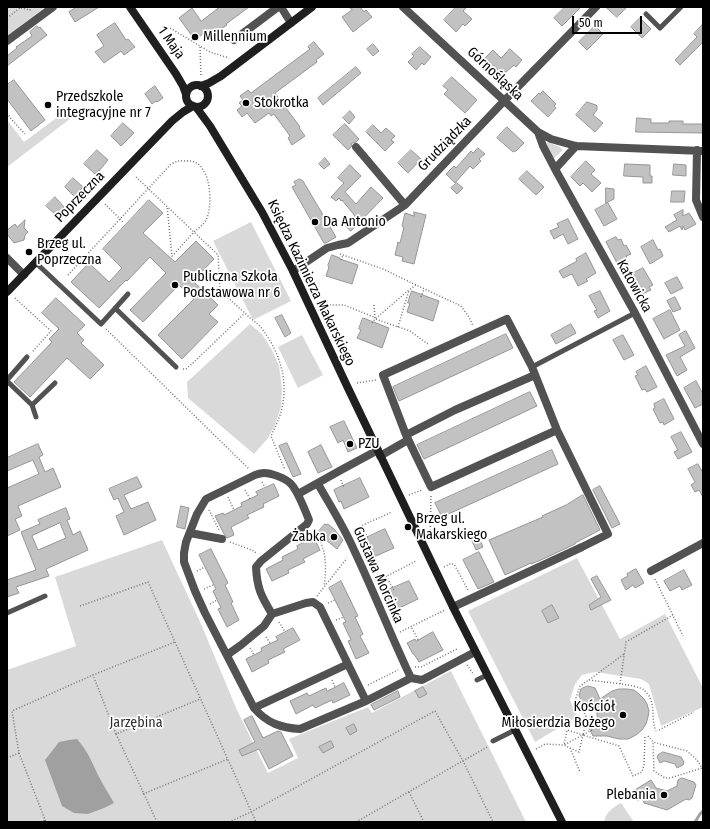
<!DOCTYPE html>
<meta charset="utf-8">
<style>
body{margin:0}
#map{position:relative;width:710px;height:829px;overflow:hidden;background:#fff;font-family:"Fira Sans Condensed",sans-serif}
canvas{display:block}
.frame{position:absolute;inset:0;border:8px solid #000;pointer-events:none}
.scale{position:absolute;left:572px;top:16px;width:70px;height:18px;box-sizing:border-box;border:2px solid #000;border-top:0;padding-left:5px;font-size:12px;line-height:14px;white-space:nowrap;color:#000;-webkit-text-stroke:3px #fff;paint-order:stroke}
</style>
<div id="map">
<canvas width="710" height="829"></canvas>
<div class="frame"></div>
<div class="scale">50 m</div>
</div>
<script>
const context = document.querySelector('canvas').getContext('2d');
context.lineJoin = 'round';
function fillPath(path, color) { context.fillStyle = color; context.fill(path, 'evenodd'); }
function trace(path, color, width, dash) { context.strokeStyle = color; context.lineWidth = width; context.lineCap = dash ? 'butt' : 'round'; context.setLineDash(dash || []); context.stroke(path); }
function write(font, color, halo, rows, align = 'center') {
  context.font = font + ' "Fira Sans Condensed",sans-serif'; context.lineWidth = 3.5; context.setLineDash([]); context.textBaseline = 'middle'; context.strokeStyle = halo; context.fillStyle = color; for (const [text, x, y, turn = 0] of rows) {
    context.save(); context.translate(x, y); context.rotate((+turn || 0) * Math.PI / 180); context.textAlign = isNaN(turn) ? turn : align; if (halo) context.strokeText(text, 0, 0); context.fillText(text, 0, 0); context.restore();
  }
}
fillPath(new Path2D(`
 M7 7H45L7 36Z
 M75 115 7 167V120L24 142 59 116Z
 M548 142 560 147 562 149V151L554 158H553L546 144Z
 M251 222 291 301 253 320 213 241Z
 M250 324 262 334 272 350 279 366 282 389 281 407 275 425 268 438 254 454 188 398 187 382Z
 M302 335 323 375 298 388 278 347Z
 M162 540 201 624 237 710 268 773 298 758 289 739 368 707 372 713 451 671 526 822H7V670L76 646 55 577Z
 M577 558 620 639 665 614 703 688V707L661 726 649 684 641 679 595 672 582 675 575 684 570 700 577 717 535 742 468 611Z
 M621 803 634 822H604C606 812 612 808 621 803Z`), '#d9d9d9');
fillPath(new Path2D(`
 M77 739C87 750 92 762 98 775 103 785 109 794 114 803L104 808 88 814 74 813 62 806 45 760 59 742 69 740Z`), '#a0a0a0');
trace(new Path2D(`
 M695 822 700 814 703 811`), '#a0a0a0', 3);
const building = new Path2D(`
 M77 7H99L75 22 69 12Z
 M220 7H249L226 24 227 25 221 29 222 30 208 38 204 33 195 40 179 18 192 8 201 21Z
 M349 7H360L364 12 366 10 372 17 353 32 342 17 352 10Z
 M456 7H467L463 11 472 19 465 26 463 24 456 32 444 20Z
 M565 7H581L562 26 554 18Z
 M606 7H627L617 17Z
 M640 18 651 29 642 38 631 27Z
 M115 23 126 40 128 39 135 47 124 55 121 51 104 63 95 52 104 46 97 35Z
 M703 24V42L680 65 675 60 697 37 694 34Z
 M37 26 39 28 40 27 47 35 7 66V56L17 48 16 47 32 36 30 32Z
 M595 26 603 34 587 50 579 42Z
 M314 42 324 54 316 60 317 62 275 93 300 127 299 128 305 136 292 145 288 138 290 136 274 114 271 116 269 113 255 123 247 113 242 117 237 110 242 106 239 103 243 100 240 96 248 90 251 93 310 49 308 47Z
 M373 44 379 51 373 56 367 49Z
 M420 47 431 57 424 65 422 63 416 70 408 62 414 56 412 54Z
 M510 49 522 60 516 67 514 65 506 72H504L502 74 485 58 493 50 501 58Z
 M356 67 361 73 323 105 318 98Z
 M452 77 477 100 465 113 444 94 448 90 443 86Z
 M14 80 45 120 31 131 7 99V85Z
 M155 86 163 98 157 102 156 101 152 104 145 94Z
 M543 91 556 104 554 106 556 108 548 117 531 101 539 93 540 94Z
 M587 102 596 105 597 106V110L593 115 603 123 595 132 576 115Z
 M350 111 355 117 349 124 343 118Z
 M637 118 651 119V123H669V121H683V124H703V133L636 132Z
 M123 123 134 133 121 146 111 136Z
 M345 124 359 139 356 142 352 143 351 147 348 150 333 135Z
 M373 125 381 133 386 128 395 136 391 140 394 142 385 151 366 132Z
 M507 127 524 143 516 151H515L513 152 497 138Z
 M478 148 485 154 479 159 481 161 473 169 470 166 455 183 446 174 454 166 456 168 471 151 473 153Z
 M97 150 108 160 99 171V170L95 174 84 164Z
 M411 150 421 159 408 173 398 163Z
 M325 158 330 164 324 169 319 164Z
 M586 161 595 170 591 174 601 183 592 192 583 183 580 186 571 177Z
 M625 164 650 165V176H652V183H643V177L624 176Z
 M674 164 686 165V176L673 175Z
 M350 165 361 176 345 192 356 204 371 187 383 198 351 231 345 226 355 216 342 200 341 201 339 198 336 201 331 197 344 183 338 178Z
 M527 171 544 187 536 195 519 179Z
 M73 178 83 187 74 196 65 187Z
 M300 179 303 181 336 237 326 243H324L292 187 296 185 294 182Z
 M457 183 463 188 457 194 451 188Z
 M606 188 614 189V199L606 203Z
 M672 191H685L684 202H671Z
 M55 197 64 207 56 215 46 206Z
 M149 200 163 213 143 233 175 262 196 241 214 259 193 281 218 305 209 314 218 322 182 359 158 335 194 299 179 285 143 322 130 310 166 273 150 257 127 281 126 280 99 308 71 282 89 263 109 282 122 268 103 249Z
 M608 203 617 219 604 226 595 210Z
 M683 210V216L689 213 696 224 685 230 683 226 682 230 680 226 669 232 665 227 677 220 674 215Z
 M414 212 426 215 414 264 402 261 403 257 395 255 398 242 400 243 404 227 402 226 405 213 414 216Z
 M568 219 578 239 568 244 563 234 554 239 550 231 559 227 557 224Z
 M25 220 24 228 28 232 25 235 24 240 14 243 7 234V230L15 224 17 227Z
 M616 237 618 240 621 239 624 246 626 245 631 254 626 256 627 257 617 263 606 242Z
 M653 240 658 250 660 249 663 256 650 264 641 247Z
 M586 253 596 273 586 279 588 281 578 286 572 274 563 278 559 271 577 261 576 259Z
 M332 255 340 258V259L358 265 352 284 326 276 329 267 328 266Z
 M643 268 653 285 649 287 651 290 640 295 630 275Z
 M677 277 683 288 671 294 665 283Z
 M412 291 439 301 433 321 407 312 410 303H408Z
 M600 291 610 311 598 318 594 311 597 310 589 296Z
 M675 297 681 309 673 312 667 301Z
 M56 298 85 325 77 333 84 340 81 343 104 365 90 379 67 358 30 397 14 382 52 342 49 339 59 329 42 313Z
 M670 310 680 330 664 339 653 319Z
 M282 315 291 333 285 337 275 318Z
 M363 318 389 328 382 348 357 338 361 330 359 329Z
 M571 324 576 333 556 344 551 335Z
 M686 331 695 348 680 357 687 370 677 376 666 355 685 346 679 335Z
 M506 334 513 348 399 401 393 387Z
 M623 335 634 355 624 360 613 340Z
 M646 366 657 387 647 392 645 389 642 390 635 376 638 375 636 372Z
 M696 381 703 394V404L695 408 684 388Z
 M530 392 537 406 424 459 417 445Z
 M664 399 674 419 664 425 663 422 660 423 653 409 655 408 654 404Z
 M344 421 357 448 348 452 343 440 338 443 330 427Z
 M681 432 692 452 678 459 674 452 678 450 671 437Z
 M287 443 301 474 293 477 279 446Z
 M38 444 43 455 39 457 45 472 53 468 61 487 18 506 22 516 15 519 20 530 7 536V488L39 474 33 460 7 471V458Z
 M321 445 332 467 318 473 308 452Z
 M552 450 558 464 442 517 435 503Z
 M698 464 703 473V497L699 490 695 492 691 485 695 482 688 469Z
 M137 477 142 487 124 495 131 509 148 502 156 520 124 535 116 516 124 512 118 498 114 500 109 489Z
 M360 478 369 497 344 509 341 501 339 502 334 490Z
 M274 484 279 496 263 504 264 507 247 515 249 518 231 527 234 535 227 538 224 534 215 516 223 513 224 515 242 506 241 503 258 495 256 492Z
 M600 486 620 524 612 528 593 490Z
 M583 495 600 530 575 543V544L541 560 531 564V563L505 575 489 540 543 517 542 516 566 505Z
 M181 506 189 508 185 529 177 527Z
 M66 508 70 519 67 520 73 535 80 531 88 550 46 569 49 576 16 587 19 593 7 597V580L36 570 21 532 40 524 38 520ZM60 523 66 538 38 550 32 536Z
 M325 524 326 525 328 524 334 529 343 540 337 549 320 535 322 534 319 531Z
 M385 529 394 548 369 559 365 551 364 552 359 541Z
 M314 538 320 550 303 559 305 562 288 570 289 573 272 581 266 569 283 560 282 557 298 549 297 546Z
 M479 538 483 547 476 550 472 541Z
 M211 549 228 583 225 585 233 602 231 603 239 620 227 627 218 609 221 608 213 591 216 589 199 555Z
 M479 552 494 582 478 589 463 560Z
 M636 569 644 583 635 588 633 585 626 590 621 580 628 576 627 574Z
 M684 570 692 585 682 590 680 586 670 591 664 581Z
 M597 576 611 600 591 610 589 605 601 597 591 579Z
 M341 581 358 616 355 617 363 634 360 636 369 653 356 659 348 641 351 640 343 623 346 622 329 588Z
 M409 581 418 599 393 611 390 602 388 603 383 592Z
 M552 605 559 618 548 623 542 611Z
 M293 628 300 640 283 649 285 652 268 660 269 663 252 672 246 659 262 651 261 648 278 640 276 637Z
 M433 632 443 650 419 662 414 654H413L407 643 415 639 416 641Z
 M344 683 350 695 333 703 332 700 315 708 313 705 296 714 290 701 307 693 309 696 326 688 327 691Z
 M588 686 595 688 600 699 612 691 619 689H627L634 690 639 694 644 699 647 704 649 711 648 717 646 724 642 730 636 735 628 739H619L607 736H593L588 726 592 721 598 722 596 706 583 703 579 696 581 689Z
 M423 687 427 694 419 698 415 691Z
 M398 691 400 697 374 710 371 705Z
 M252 716 263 738 278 731 281 732 293 756 269 769 259 749 242 756 239 750 255 742 244 720Z
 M354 724 357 731 350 735 346 728Z
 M331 741 334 747 323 753 319 747Z
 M663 752 681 757 684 762 683 765 677 768 675 764 664 761 660 763 657 757 658 755Z
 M682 778 694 782 696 785 692 798 689 800 686 799 667 810 644 803 642 798 638 801 633 791 651 780 656 788 667 791 677 786 678 780Z`);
fillPath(building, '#c2c2c2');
trace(building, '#969696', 1);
trace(new Path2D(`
 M21 8 30 10V7
 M7 18 20 8
 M160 34 170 28 210 52 229 58
 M200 47 201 77
 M7 113 12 120 25 134
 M136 177 215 252 218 255 220 290 222 293C231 300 239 308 247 315 251 319 255 322 259 325 278 348 289 378 282 408 280 418 275 427 271 436L285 470
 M105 204 124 223
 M340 254 383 269 416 285
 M341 260 343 255
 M68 275 171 164C177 161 181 160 188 161 195 161 200 164 203 170 211 180 212 209 206 220 204 224 199 228 195 231 187 239 180 248 172 256L167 206
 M421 297 424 289
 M15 298 51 331 32 352
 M374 305 375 319 410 331 428 344V345
 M321 306 323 305H344L374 317
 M372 323 375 319 409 290 416 285 461 306 469 317 473 326
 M398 327 409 290
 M106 329 249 469
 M183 369H186L194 362 245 313
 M357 383 376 380
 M341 480 344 488
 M262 482 265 487
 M245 490 250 499
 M409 495 422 490
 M228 497 234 510
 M209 510 219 530
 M362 526 368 538
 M313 529C317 536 322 544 324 552 326 563 326 575 324 586
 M354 529 392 512
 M430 539 431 495
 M230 542 254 551 257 554
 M444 567 450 564H454L468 590
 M197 571 205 567
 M386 576 394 590
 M655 579 683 636
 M377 581 416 561
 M204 589 213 585
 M317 596 347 558
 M328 603 335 600
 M210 604 217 600
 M80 606 148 582 256 822
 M336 620 344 617
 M279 622 285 632
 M412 628 418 640
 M400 632 445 610
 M266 637 270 643
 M250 648 254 655
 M467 665 474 675
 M415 667H421L457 649
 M332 680 335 687
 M589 680 624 654
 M620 684 626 642 673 615
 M368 685 398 670
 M659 730 694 712
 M116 734 93 675 175 642
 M648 736 653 742 654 771 665 778H670L702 768 697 760 687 751 653 742
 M645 737 644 765 642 772 633 776 619 746 583 735 587 718 576 698 580 686 589 680C601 682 636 684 644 690 646 692 649 695 650 698 655 709 651 720 656 731
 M570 748 579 752 583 735 567 730 564 745 570 748 580 772
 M536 749 545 744 564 745 592 730
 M19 753 46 822
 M7 758 19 753 12 711 93 675
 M409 792 424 822
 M143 794 228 759
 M41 822 45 820
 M157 822 116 734 200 699
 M229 822 251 812 435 711 463 761 493 822
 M356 822 489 746`), '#747474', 1.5, [1, 2]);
trace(new Path2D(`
 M646 14 660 28 681 7
 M35 262 101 324 128 294
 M115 308 176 367
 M532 367 635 313
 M7 380 27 357
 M7 381 32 405 36 417
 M32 405 55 383
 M7 613 45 596
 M477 680 487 675
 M493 741 515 730`), '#525252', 5);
trace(new Path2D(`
 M281 7 291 23
 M403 7 538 132 543 146 555 169
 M234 40 278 7
 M7 41 53 7
 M538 132 551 139 576 146 703 151
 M576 146 555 169 635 313 703 444
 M356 147 405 205
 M697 150 696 200 703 217
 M7 258 24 275
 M293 271 327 248 338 245 348 243 405 205 504 101 596 7
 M406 435 455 410 535 375
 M380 456 408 440
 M318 484C330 505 344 527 354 550 374 592 391 636 411 678
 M298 494 341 470 378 450
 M190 533 222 539
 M651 571 703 543
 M453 607 582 547 608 534 557 430 532 367 507 319 383 375 406 435 431 487 557 430
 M272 614C261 596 257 588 256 567L261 561 307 524 309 520C305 510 297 489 290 483 285 478 271 473 264 473 261 473 258 474 255 475L206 499 197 514 186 542 184 553V562L195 591 205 613 254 708C267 723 281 728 300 729L366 701 411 678 422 680 475 652
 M227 655 241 645 264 626 272 614 306 603 313 602 320 607 366 701
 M254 708 348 664`), '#525252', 8);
trace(new Path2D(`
 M130 7 176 74 183 86 186 94
 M186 96a11 11 0 1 1 22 0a11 11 0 1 1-22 0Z
 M201 86 209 83 221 76 312 7
 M196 107 210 126 262 212 293 271 347 386 453 607 562 822
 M7 292 172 121 183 112 193 106`), '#1f1f1f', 8);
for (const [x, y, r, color] of [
 [195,37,4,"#000"],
 [246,103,4,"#000"],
 [48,105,4,"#000"],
 [315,222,4,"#000"],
 [29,252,4,"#000"],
 [175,285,4,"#000"],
 [350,444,4,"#000"],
 [408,527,4,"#000"],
 [334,537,4,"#000"],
 [623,715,4,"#000"],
 [664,795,4,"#000"]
]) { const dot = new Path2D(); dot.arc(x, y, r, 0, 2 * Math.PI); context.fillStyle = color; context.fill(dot); trace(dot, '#fff', 1.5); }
write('14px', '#000', '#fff', [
 ["Millennium",203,37],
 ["Przedszkole",56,97],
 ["integracyjne nr 7",56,113],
 ["Stokrotka",254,103],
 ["Da Antonio",323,222],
 ["Brzeg ul.",37,244],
 ["Poprzeczna",37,260],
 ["Publiczna Szkoła",183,277],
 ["Podstawowa nr 6",183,293],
 ["PZU",358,444],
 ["Brzeg ul.",416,519],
 ["Makarskiego",416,535],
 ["Żabka",326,537,"right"],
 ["Kościół",615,707,"right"],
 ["Miłosierdzia Bożego",615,723,"right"],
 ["Plebania",656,795,"right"]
], 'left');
write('14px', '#000', '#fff', [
 ["1 Maja",171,43,55],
 ["Górnośląska",495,74,43],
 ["Grudziądzka",445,144,-46],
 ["Poprzeczna",80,197,-46],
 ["Księdza Kazimierza Makarskiego",311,283,64],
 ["Katowicka",634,286,61],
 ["Gustawa Morcinka",378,575,66]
]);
write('14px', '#303030', '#fff', [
 ["Jarzębina",136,723]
]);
</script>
